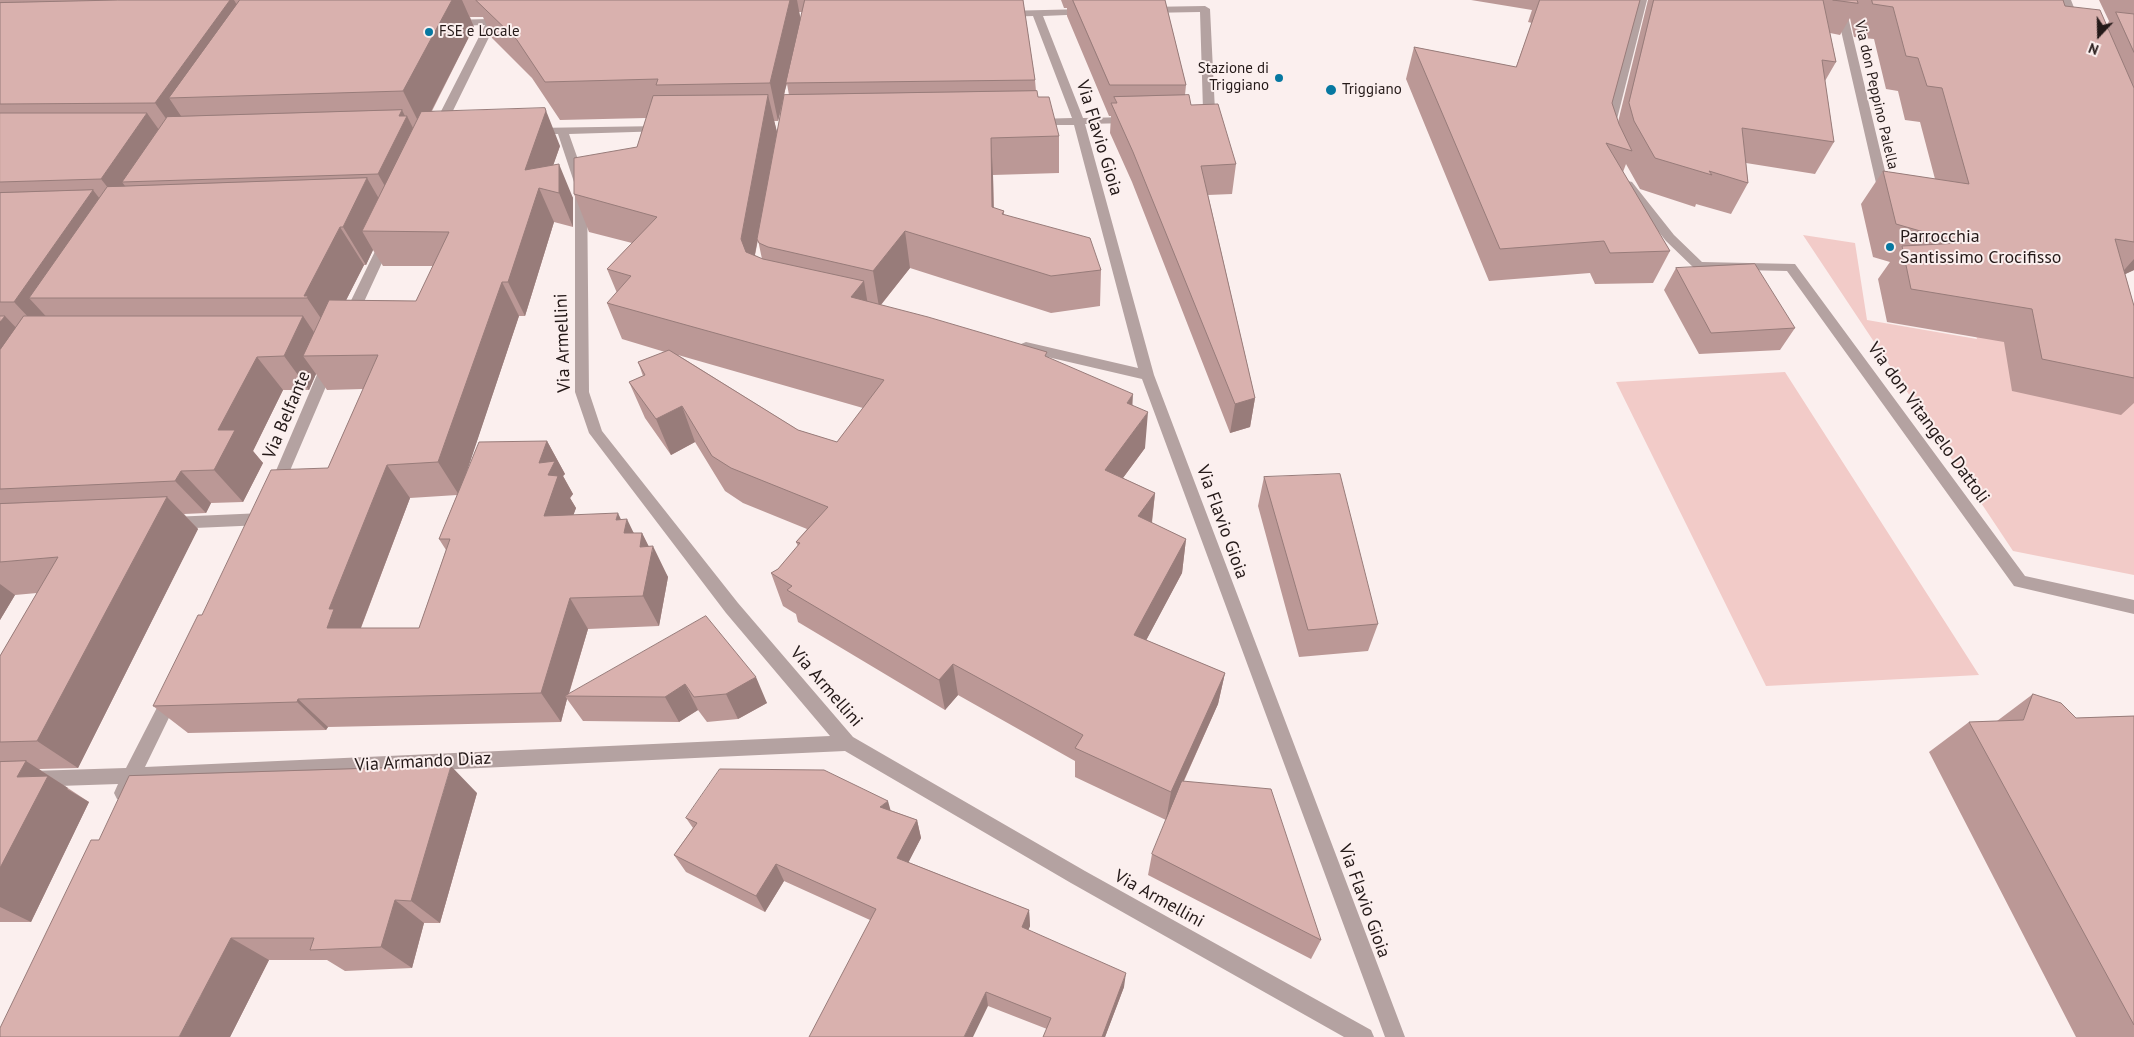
<!DOCTYPE html>
<style>
body{margin:0}
#map{position:relative;width:2134px;height:1037px;overflow:hidden;background:#fbefee;font-family:"PT Sans",sans-serif}
canvas{display:block}
.north{position:absolute;left:2074px;top:10px;width:50px;height:50px;-webkit-text-stroke:4px #fbefee;paint-order:stroke;rotate:201deg;font-size:14px;font-weight:700;line-height:20px;text-align:center;color:#241918}
.north::after{content:'';display:block;margin:auto;width:18px;height:22px;background:#241918;clip-path:polygon(50% 0,100% 100%,50% 72%,0 100%)}
</style>
<div id="map">
<canvas width="2134" height="1037"></canvas>
<div class="north">N</div>
</div>
<script>
const context = document.querySelector('canvas').getContext('2d');
context.lineJoin = 'round';
function fillPath(path, color) { context.fillStyle = color; context.fill(path, 'evenodd'); }
function trace(path, color, width, dash) { context.strokeStyle = color; context.lineWidth = width; context.lineCap = dash ? 'butt' : 'round'; context.setLineDash(dash || []); context.stroke(path); }
function write(font, color, halo, rows, align = 'center') {
  context.font = font + ' "PT Sans",sans-serif'; context.lineWidth = 4; context.setLineDash([]); context.textBaseline = 'middle'; context.strokeStyle = halo; context.fillStyle = color; for (const [text, x, y, turn = 0] of rows) {
    context.save(); context.translate(x, y); context.rotate((+turn || 0) * Math.PI / 180); context.textAlign = isNaN(turn) ? turn : align; if (halo) context.strokeText(text, 0, 0); context.fillText(text, 0, 0); context.restore();
  }
}
fillPath(new Path2D(`
 M1803 235 1855 243 1867 320 1977 339 1963 286 2134 318V575L2013 551Z
 M1785 372 1979 675 1766 686 1616 382Z`), '#f2cbc8');
fillPath(new Path2D(`
 M498 0H508L499 19H506L511 22 506 25H495L444 129 442 131H434L432 129 485 25 452 26 447 23 452 20 488 19Z
 M1637 0H1647L1615 127 1609 130 1603 127Z
 M1834 0H1844L1891 196 1889 199H1881L1879 196Z
 M2061 0H2071L2081 25 2080 27H2072L2071 25Z
 M1205 6 1210 9 1215 111 1198 122 1192 119 1203 110 1200 12 1146 13 1141 10 1146 7Z
 M1086 9 1091 12 1090 14 1043 16 1083 118 1130 117 1136 120 1130 123 1085 124 1154 375 1405 1037H1385L1142 379 1026 352 1021 350 1019 347 1021 344 1026 342 1138 368 1074 125H1035L1029 122 1035 119 1072 118 1033 16 1004 17 999 14 1004 11Z
 M662 126 668 129 666 131 569 134 587 185 589 392 602 431 738 603 853 737 1085 871 1371 1030 1374 1037H1344L1071 883 845 751 137 784 129 799 123 801 117 799 114 793 118 784 0 788V772L126 768 166 690 172 688 178 690 180 695 145 767 830 736 726 613 589 433 575 392V185L558 134H535L529 131 535 128Z
 M1628 181 1632 182 1674 235 1702 262 1795 264 2025 576 2134 600V614L2014 586 1787 271 1695 269 1666 241 1624 188 1622 185Z
 M386 237 392 241 357 317 355 320H345L343 317 380 241Z
 M329 358 334 360 336 363 283 487 281 491 276 493 271 491 269 487 322 363 324 360Z
 M263 513 268 515 271 519 268 523 263 525 172 529 167 527 164 523 167 519 172 517Z`), '#b4a2a1');
fillPath(new Path2D(`
 M0 0H1023L1035 80 1036 91 1038 97 1059 136V173L993 175 994 208 1004 211V215L1101 270 1100 306 1051 313 910 268 881 305 1047 357 1133 405 1145 448 1123 478 1155 493 1152 523 1186 539 1182 573 1146 640 1225 673 1218 704 1184 781 1321 940 1311 959 1148 875 1152 854 1166 820 1075 777V761L958 695 945 710 798 622 796 614 783 606 771 573 778 569 798 546 796 542 807 529 743 503 725 491 695 442 671 455 645 418 629 382 643 376 638 362 665 352 622 339 607 303 617 293 607 269 632 243 589 232 574 194 637 147 646 118 560 120 532 78 492 38 483 17H470L474 27 432 111 560 146 553 165 573 198V227L554 222 525 316H519L466 473 547 441 565 474 563 476 573 494 570 498 576 508 573 515 621 520 634 533H642L649 547 668 577 659 626 588 629 569 694 706 616 767 703 738 719 707 722 698 710 679 722 583 721 567 699 561 722 328 727 326 730 188 733 153 706 202 615 328 468 363 389 327 390 316 374 309 390H283L253 451 263 463 243 502 211 503 206 513 184 514 198 529 78 768 39 769 89 802 31 922H0V656L37 593 15 595 0 620ZM799 12H802L800 20ZM787 84 789 95H784L785 90ZM781 111 777 132 774 121H778ZM758 240 762 259 755 255ZM373 250 383 266H433L416 301 346 300 364 265H366ZM678 355 863 408 837 442 798 430ZM457 495 439 539 446 550 419 628H361L410 498Z
 M1061 0H1165L1186 85 1185 95 1191 105 1236 164 1232 194 1208 195 1255 398 1250 427 1230 433 1132 182 1110 133 1111 116H1109L1067 16V8H1064Z
 M1471 0H1640L1612 103 1618 122 1648 0H2063L2065 6 2107 25 2109 21 2099 0H2134V270L2125 274 2134 306V403L2121 415 2012 391 2004 342 1887 322 1878 279 1890 262 1873 257 1861 204 1883 171 1935 179 1920 122 1905 120 1898 91 1886 89 1874 39 1854 37 1850 18 1840 35 1830 33 1836 62 1825 81 1834 142 1815 174 1746 163 1748 183 1731 214 1696 204 1695 207 1640 189 1626 164 1623 172 1670 251 1653 283 1595 284 1590 273 1489 281 1406 79 1414 47 1516 67 1532 23 1528 22 1532 10Z
 M1676 268 1795 328 1780 350 1699 354 1664 290Z
 M1264 477 1378 624 1368 651 1299 657 1258 506Z
 M2033 694 2076 718 2134 716V1037H2076L1929 752 1969 722 1997 721Z
 M477 793 440 923H424L412 968 345 971 327 960H269L230 1037 99 840Z
 M890 810 917 820 921 838 908 862 1029 910 1030 926 1028 930 1124 987 1105 1037H1043L1047 1029 988 1006 870 920 784 881 765 912 686 872 674 855 693 828 686 818Z`), '#bb9896');
fillPath(new Path2D(`
 M230 0H234L252 31 169 98 187 125 179 137 155 103Z
 M452 0H462L474 27 422 129 403 91Z
 M790 0H797L801 21 778 121 770 83Z
 M768 95 777 132 751 276 741 239Z
 M545 108 560 146 545 189 539 188 554 222 525 316 508 282 525 170Z
 M402 110 406 118 407 116 422 146 395 204 378 174 399 116Z
 M147 113 172 148 122 182 136 201 128 213 101 179Z
 M991 138 993 175 994 244 992 207Z
 M559 164 573 198V227L559 193Z
 M367 178 389 216 362 231 373 250 366 265 343 227Z
 M93 190 120 225 29 298 54 325 46 336 14 302Z
 M340 227 364 265 331 330 333 336 307 298 304 296Z
 M905 231 910 268 879 307 873 271Z
 M2134 259V270L2117 278Z
 M864 281 870 318 851 297Z
 M502 282 519 316 459 495 438 462Z
 M5 316 37 350 0 406V322Z
 M303 316 326 350 303 356 316 374 309 390 284 356Z
 M257 357 283 390 253 451 263 463 243 502 214 470 218 430Z
 M1133 394 1131 430 1127 403Z
 M1255 398 1250 427 1230 433 1235 404Z
 M682 406 695 442 671 455 656 419Z
 M1148 412 1145 448 1103 505 1105 470Z
 M547 441 565 474 563 476 573 494 570 498 576 508 562 547 544 516 539 463Z
 M387 465 410 498 358 635 327 628 329 609Z
 M181 471 211 503 206 513 175 481Z
 M1155 493 1151 528 1138 516Z
 M167 497 198 529 78 768 37 741Z
 M618 513 625 528 627 519 640 546 642 533 652 553 653 546 668 577 659 626 643 596 639 565 616 520Z
 M1186 539 1182 573 1132 667 1134 635Z
 M0 584 15 595 0 620Z
 M570 598 588 629 568 696H565L567 699 561 722 541 693Z
 M953 664 958 695 945 710 939 680Z
 M1225 673 1218 704 1166 820 1171 792Z
 M756 677 767 703 738 719 726 694Z
 M685 684 698 710 679 722 665 697Z
 M298 699 328 727 326 730 297 702Z
 M26 761 68 788 67 789 89 802 31 922 0 907V868L17 777Z
 M451 766 477 793 440 923 411 901Z
 M888 801 893 819 880 807Z
 M917 820 921 838 902 875 897 858Z
 M776 864 784 881 765 912 756 896Z
 M395 900 424 923 412 968 381 947Z
 M1029 910 1030 926 1023 943 1022 927Z
 M231 938 269 960 230 1037H179Z
 M1126 973 1124 987 1105 1037H1102Z
 M986 992 988 1006 973 1037H964Z`), '#987c7a');
const building = new Path2D(`
 M118 0H230L155 103 0 104V3Z
 M240 0H452L403 91 169 98Z
 M476 0H790L770 83 656 85 658 79 545 82 517 40Z
 M805 0H1023L1035 80 786 83Z
 M1073 0H1165L1186 85H1110Z
 M1540 0H1640L1612 103 1619 124 1632 151 1606 143 1670 251 1610 253 1604 241 1500 249 1414 47 1516 67Z
 M1654 0H1823L1836 62 1822 60 1834 142 1742 128 1748 183 1709 171 1712 175 1655 158 1634 121 1629 103Z
 M1833 0H1857L1858 3Z
 M1872 0H2063L2065 6 2100 10 2134 88V242L2115 239 2134 306V378L2042 359 2032 309 1911 289 1902 246 1962 243 1896 224 1883 171 1969 184 1942 88 1927 86 1918 58 1906 56 1893 7 1873 4Z
 M2116 12 2134 14V52Z
 M1037 91 1038 97H1049L1059 136 991 138 992 207 1004 211 1002 214 1090 238 1101 270 1051 276 905 231 873 271 768 247 759 243 757 239 784 95Z
 M768 95 741 239 746 252 763 259 864 281 851 297 928 317 1047 352 1045 356 1133 394 1127 403 1148 412 1105 470 1155 493 1138 516 1186 539 1134 635 1225 673 1171 792 1075 748 1083 735 953 664 939 680 787 590 792 586 771 573 778 569 800 543 796 542 828 507 731 468 712 456 682 406 656 419 629 382 645 375 638 362 669 350 798 430 837 442 884 380 607 303 631 276 607 269 657 217 574 194V158L637 147 653 96Z
 M1189 95 1191 105 1218 104 1236 164 1201 166 1255 398 1235 404 1133 152 1111 103H1117L1114 97Z
 M545 108 546 111 525 170 559 164V193L539 188 508 282H502L438 462 387 465 329 609H334L327 628H419L450 539H439L479 442 547 441 539 463 555 461 548 475 558 476 544 516 618 513 616 520 627 519 624 533H642L640 547 653 546 643 596 570 598 541 693 298 699 297 702 153 706 198 615H202L271 470 328 468 378 355 303 356 329 300 416 301 449 232 362 231 421 112Z
 M402 110 399 116H407L378 174 122 182 167 117Z
 M0 113H147L101 179 0 182Z
 M367 178 343 227H340L304 296H308L307 298H29L107 187Z
 M93 190 14 302H0V193Z
 M1755 264 1795 328 1711 333 1676 268Z
 M0 316H5L0 322Z
 M24 316H303L284 356 257 357 218 430H235L214 470 181 471 175 481 0 489V350Z
 M1340 474 1378 624 1308 630 1264 477Z
 M167 497 37 741 0 742V656L58 557 0 562V504Z
 M706 616 756 677 726 694 694 697 685 684 665 697 565 696Z
 M2033 694 2061 703 2076 718 2134 716V1025L1969 722 2023 720Z
 M26 761 17 777 48 776 0 868V762Z
 M451 766 411 901 395 900 381 947 310 950 314 938H231L179 1037H0V1028L91 840H99L129 776Z
 M720 769 824 770 888 801 880 807 917 820 897 858 1029 910 1022 927 1126 973 1102 1037H1043L1051 1018 986 992 964 1037H809L876 909 776 864 756 896 674 855 697 823 686 818Z
 M1182 781 1271 789 1321 940 1152 854Z`);
fillPath(building, '#d9b1ae');
trace(building, '#987c7a', 1);
for (const [x, y, r, color] of [
 [429,32,5,"#0678a1"],
 [1279,78,5,"#0678a1"],
 [1331,90,6,"#0678a1"],
 [1890,247,5,"#0678a1"]
]) { const dot = new Path2D(); dot.arc(x, y, r, 0, 2 * Math.PI); context.fillStyle = color; context.fill(dot); trace(dot, '#fbefee', 2); }
write('15px', '#241918', '#fbefee', [
 ["FSE e Locale",439,32],
 ["Stazione di",1269,69,"right"],
 ["Triggiano",1269,86,"right"],
 ["Triggiano",1342,90]
], 'left');
write('15px', '#241918', '#fbefee', [
 ["Via don Peppino Palella",1876,95,77]
]);
write('18px', '#241918', '#fbefee', [
 ["Via Flavio Gioia",1099,138,73],
 ["Via Armellini",563,343,-92],
 ["Via Belfante",287,415,-67],
 ["Via don Vitangelo Dattoli",1928,423,54],
 ["Via Flavio Gioia",1222,522,70],
 ["Via Armellini",826,687,49],
 ["Via Armando Diaz",423,762,-3],
 ["Via Armellini",1159,899,29],
 ["Via Flavio Gioia",1364,901,70]
]);
write('18px', '#241918', '#fbefee', [
 ["Parrocchia",1900,237],
 ["Santissimo Crocifisso",1900,258]
], 'left');
</script>
